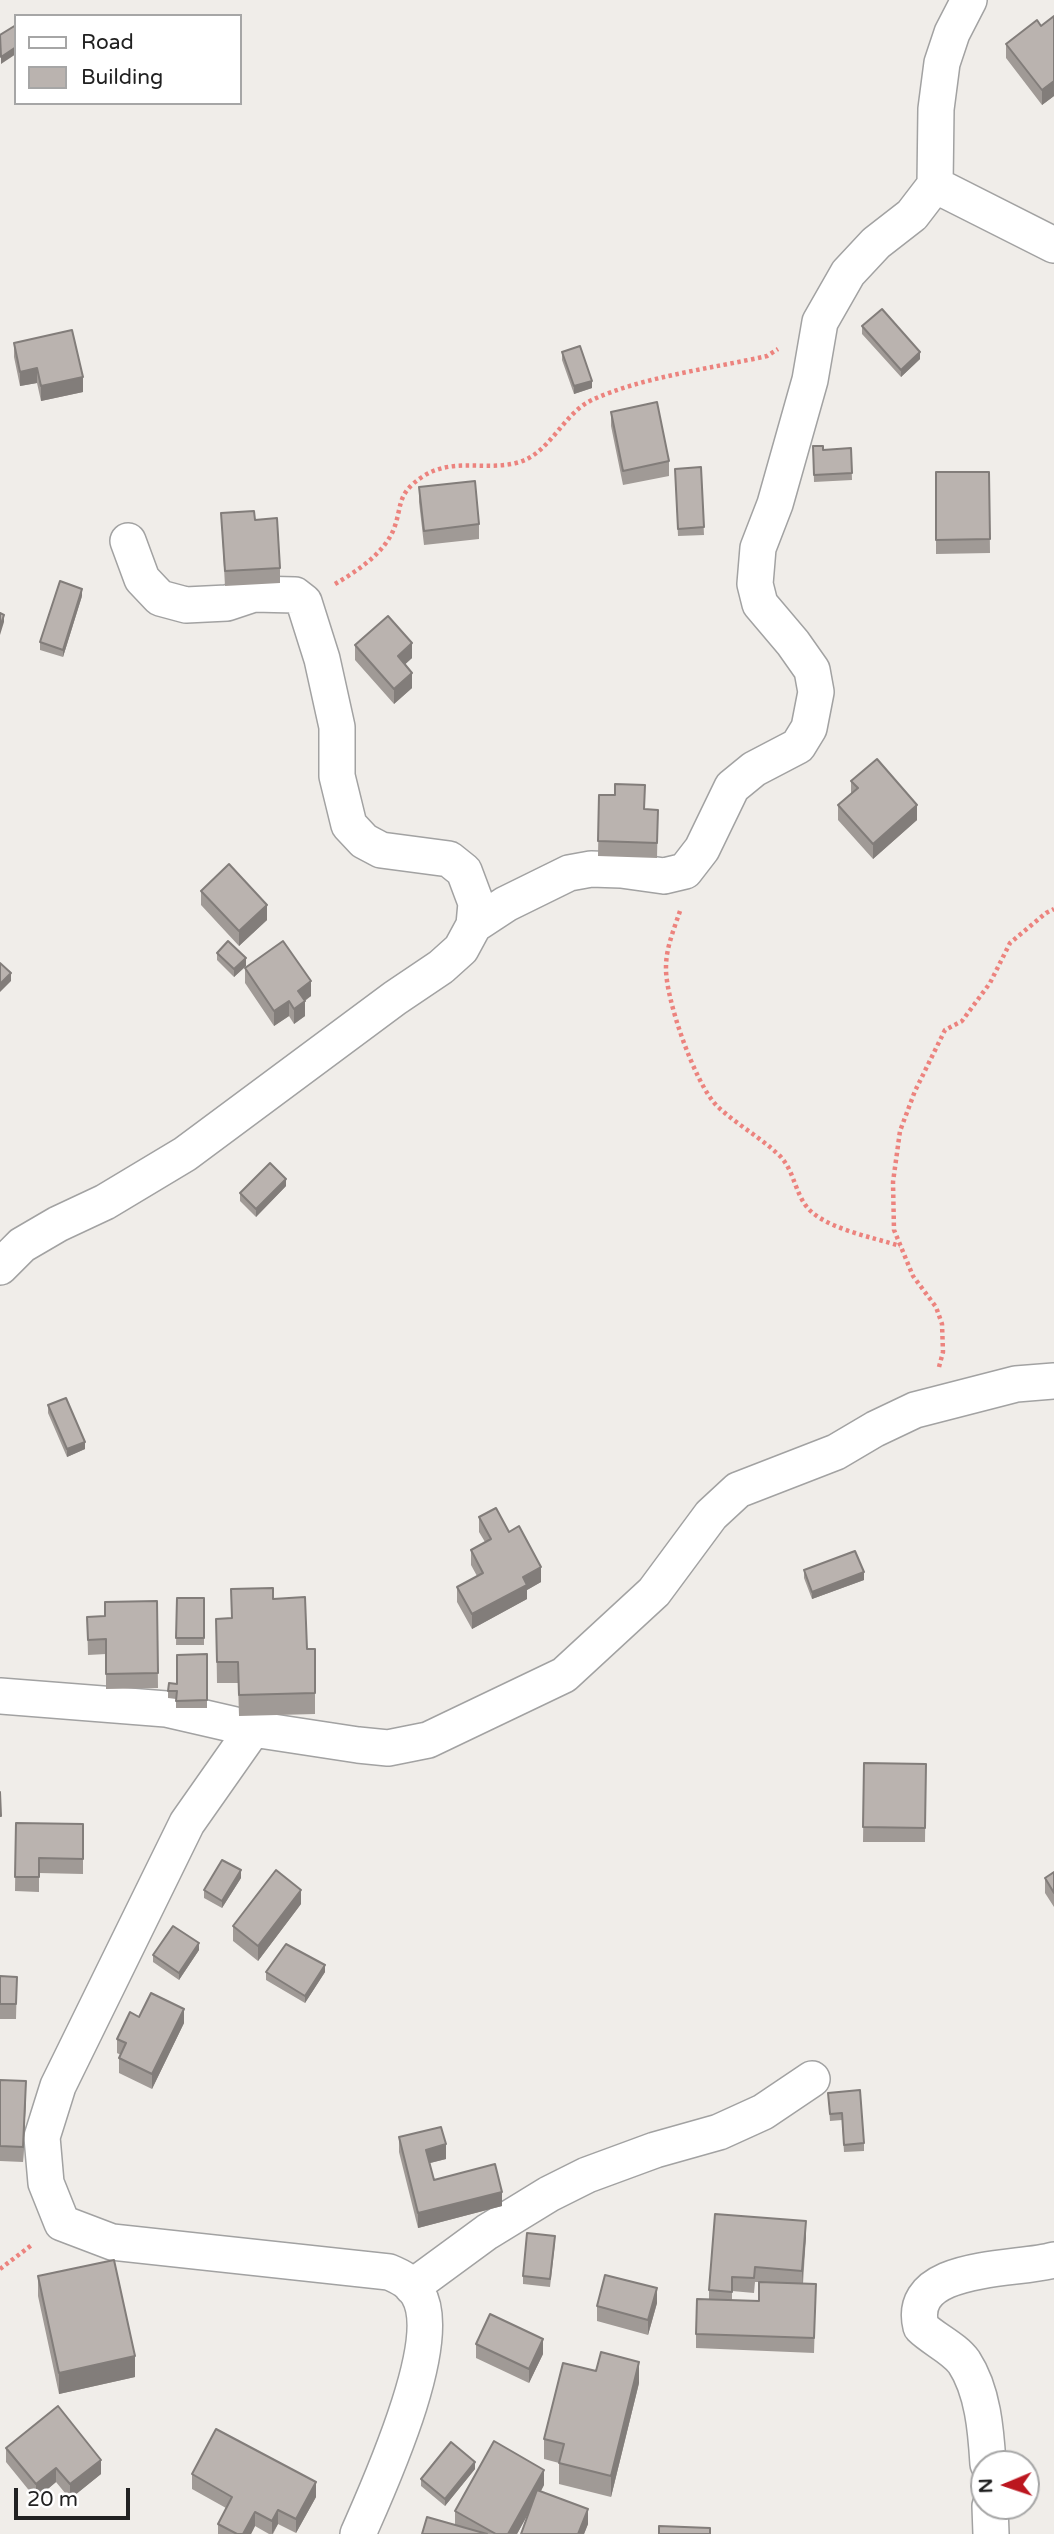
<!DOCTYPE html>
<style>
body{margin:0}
#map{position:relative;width:1054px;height:2534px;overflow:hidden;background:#f0ede9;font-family:"Varela Round",sans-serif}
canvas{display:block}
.legend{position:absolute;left:14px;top:14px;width:228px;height:91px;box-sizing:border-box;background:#fff;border:2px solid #a6a6a6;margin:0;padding:9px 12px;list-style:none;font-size:21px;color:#212121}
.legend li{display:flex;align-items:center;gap:14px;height:35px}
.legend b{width:35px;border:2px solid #a6a6a6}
.north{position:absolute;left:970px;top:2450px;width:70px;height:70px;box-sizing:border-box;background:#fff;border:2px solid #a6a6a6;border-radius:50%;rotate:268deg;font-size:19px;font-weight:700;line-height:28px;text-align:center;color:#212121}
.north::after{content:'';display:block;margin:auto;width:24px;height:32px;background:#bc161f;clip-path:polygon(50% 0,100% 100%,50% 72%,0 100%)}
.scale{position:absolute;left:14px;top:2488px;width:116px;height:32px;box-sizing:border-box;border:4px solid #212121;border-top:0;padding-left:9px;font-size:21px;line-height:24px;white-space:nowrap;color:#212121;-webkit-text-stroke:5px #fff;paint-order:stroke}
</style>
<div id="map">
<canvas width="1054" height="2534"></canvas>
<ul class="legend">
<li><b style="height:9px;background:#fff"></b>Road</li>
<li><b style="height:19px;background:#bab3af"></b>Building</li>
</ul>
<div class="north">N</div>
<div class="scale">20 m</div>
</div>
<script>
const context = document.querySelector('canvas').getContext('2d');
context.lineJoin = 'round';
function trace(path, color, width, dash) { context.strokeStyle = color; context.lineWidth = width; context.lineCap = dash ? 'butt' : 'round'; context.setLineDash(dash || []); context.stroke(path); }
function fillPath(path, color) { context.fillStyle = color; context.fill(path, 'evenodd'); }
const street = new Path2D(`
 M935 185 1054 245
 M474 925 506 904 569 873 591 869 621 870 664 876 685 871 702 849 732 787 754 769 798 746 809 728 816 692 812 670 793 643 760 604 755 584 758 548 775 504 810 380 820 322 848 273 876 243 912 215 935 185 936 109 942 63 952 33 969 0
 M0 1267 22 1245 58 1224 105 1202 185 1154 395 998 441 967 461 949 474 925 476 903 464 871 449 859 381 850 364 841 349 825 337 776V727L322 659 304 602 295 595 254 594 227 603 186 605 160 598 142 579 128 541
 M0 1696 166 1709 253 1729 358 1745 388 1748 428 1740 564 1675 654 1592 711 1515 738 1490 836 1452 875 1429 915 1410 1016 1384 1054 1381
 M253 1729 187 1823 58 2086 42 2137 46 2183 62 2223 112 2242 389 2272C401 2277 411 2282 418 2294 446 2341 379 2486 358 2534
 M412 2287 487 2232 549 2194 587 2175 655 2150 719 2132 763 2112 812 2079
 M988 2464C986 2431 983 2391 964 2362 954 2348 933 2339 921 2327 905 2263 1017 2271 1054 2260
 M990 2506 991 2534`);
trace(street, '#a2a2a2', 38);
trace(new Path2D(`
 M335 584C357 571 382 555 393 531 403 507 395 495 422 477 452 457 484 471 516 463 550 455 562 414 592 400 641 377 714 368 767 356L778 349
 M680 911C674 929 666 948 666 967 665 998 695 1084 717 1106 736 1124 760 1137 780 1156 793 1170 794 1187 804 1203 819 1228 873 1237 900 1246
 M939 1367 943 1352 942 1324 936 1307 913 1276 894 1230 893 1182 900 1131 915 1091 945 1030 962 1021 990 983 1010 943 1046 913 1054 909
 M0 2269 33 2244`), '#ec837e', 4.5, [3.5, 3.5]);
trace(street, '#fff', 35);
fillPath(new Path2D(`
 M1054 16V96L1042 105 1006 58V44L1041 26Z
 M862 326 920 359 901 377 862 334Z
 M14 343 83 392 41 401 37 383 20 386 14 357Z
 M562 352 592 388 574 394 562 360Z
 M611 412 669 461V476L623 485 611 426Z
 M813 446 823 450 851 448 852 480 814 482Z
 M701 467 704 535 678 536 675 469Z
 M936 472H989L990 553 936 554Z
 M419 487 479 524V539L424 545 419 502Z
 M221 513 255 520 280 568V583L225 586Z
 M82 596 63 657 40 650V642Z
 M355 645 412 658 405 664 412 688 394 704 355 660Z
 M851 781 917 820 873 859 838 820V805L851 794Z
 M599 795 644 809 658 810 657 858 598 856Z
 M201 891 267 920 239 946 201 905Z
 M217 953 246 966 234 977 217 960Z
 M245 968 311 996 305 1001V1016L294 1024 289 1016 274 1026 245 983Z
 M286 1186 256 1217 240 1201V1193Z
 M48 1405 85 1449 67 1457 48 1413Z
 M479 1517 509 1532 541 1582 527 1590V1599L472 1629 457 1602V1587L477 1576 471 1565V1550L485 1542 479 1532Z
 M804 1570 864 1580 812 1599 804 1578Z
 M231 1589 273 1599 307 1649 315 1693V1714L239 1716 238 1683H217L216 1619H231Z
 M177 1598H204V1645H176Z
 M157 1601 158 1688 106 1689V1654L88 1655 87 1617 105 1616Z
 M207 1654V1708H176V1699L168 1698V1691Z
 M864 1763 926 1764 925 1842H863Z
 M16 1823 83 1824V1874L39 1873V1892L15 1891Z
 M1054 1872V1907L1045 1893V1878Z
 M241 1878 222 1908 204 1898V1890Z
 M301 1904 258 1961 233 1941V1926Z
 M199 1950 179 1980 153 1962V1955Z
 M266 1972H325L305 2003 266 1980Z
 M0 1976 17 1977 16 2019H0Z
 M139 2017 184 2023 152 2089 119 2073V2058L121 2055 117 2053V2039Z
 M0 2080 26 2096 23 2162 0 2161Z
 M828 2093 864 2143V2151L844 2152 842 2120 830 2121Z
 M399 2137 446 2159 430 2163 434 2180 502 2206 418 2228 399 2152Z
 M806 2236 803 2284H816L814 2353 696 2348V2334L709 2299V2290ZM755 2282H765L759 2301 732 2300V2291L754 2293Z
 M555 2243 550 2287 523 2284V2276Z
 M38 2276 135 2377 59 2394 38 2296Z
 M657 2303 648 2335 597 2321V2306Z
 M476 2344 543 2354 529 2383 476 2358Z
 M639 2383 611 2497 559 2484V2463L544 2459V2439Z
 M6 2448 101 2474 70 2499 56 2482 36 2499 6 2462Z
 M475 2469 445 2506 421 2486V2479Z
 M192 2474 316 2497 296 2533 278 2524 273 2534H269L255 2526 251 2534H218V2524L226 2508 192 2489Z
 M544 2485 541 2491 588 2524 584 2534H521L529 2512 517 2534H422L455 2525V2511Z`), '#a09a96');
fillPath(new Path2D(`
 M16 47V54L1 64V57Z
 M1054 81V96L1042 105V90Z
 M920 352V359L901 377V370Z
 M37 368V383L20 386V372Z
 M83 377V392L41 401V386Z
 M592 381V388L574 394V386Z
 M82 589V596L63 657V650Z
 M4 615V622L0 635V627Z
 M412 643V658L398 671V656Z
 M412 673V688L394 704V689Z
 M917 805V820L873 859V844Z
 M267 905V920L239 946V931Z
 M246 958V966L234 977V969Z
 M11 973V981L0 992V984Z
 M311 981V996L298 1005V991Z
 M289 1001V1016L274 1026V1011Z
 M305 1001V1016L294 1024V1009Z
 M286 1179V1186L256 1217V1209Z
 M85 1442V1449L67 1457V1449Z
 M541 1567V1582L527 1590V1599L472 1629V1614L523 1577Z
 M864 1572V1580L812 1599V1592Z
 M241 1870V1878L222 1908V1901Z
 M301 1890V1904L258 1961V1946Z
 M199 1943V1950L179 1980V1973Z
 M325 1965V1972L305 2003V1996Z
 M184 2009V2023L152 2089V2074Z
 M26 2081V2096L23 2162V2147Z
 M446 2144V2159L426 2164V2150Z
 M502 2192V2206L418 2228V2213Z
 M806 2221V2236L802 2285V2271Z
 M657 2288V2303L648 2335V2320Z
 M543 2339V2354L529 2383V2369Z
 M135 2356V2377L59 2394V2373Z
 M639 2362V2383L611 2497V2476Z
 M101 2460V2474L70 2499V2484Z
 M475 2462V2469L445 2506V2499Z
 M56 2468V2482L36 2499V2484Z
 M544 2470V2485L517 2534H508Z
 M316 2482V2497L296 2533V2519Z
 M588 2509V2524L584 2534H578Z
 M278 2510V2524L272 2534V2521Z
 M255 2512V2526L251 2534H243Z`), '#827d7a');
const building = new Path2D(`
 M1054 16V81L1042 90 1006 44 1037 20 1041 26Z
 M16 25V47L1 57 0 35Z
 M882 309 920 352 901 370 862 326Z
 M72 330 83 377 41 386 37 368 20 372 14 343Z
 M580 346 592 381 574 386 562 352Z
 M657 402 669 461 623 471 611 412Z
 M813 446H823V450L851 448 852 473 814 475Z
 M701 467 704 527 678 529 675 469Z
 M936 472H989L990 539 936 540Z
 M475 481 479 524 424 531 419 487Z
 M254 511 255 520 277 518 280 568 225 571 221 513Z
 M60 581 82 589 63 650 40 642Z
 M0 613 4 615 0 627Z
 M388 616 412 643 398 656 412 673 394 689 355 645Z
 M877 759 917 805 873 844 838 805 858 788 851 781Z
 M615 784 645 785 644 809 658 810 657 843 598 841 599 795H615Z
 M229 864 267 905 239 931 201 891Z
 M228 941 246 958 234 969 217 953Z
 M283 941 311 981 298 991 305 1001 294 1009 289 1001 274 1011 245 968Z
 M0 963 11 973 0 984Z
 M270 1163 286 1179 256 1209 240 1193Z
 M66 1398 85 1442 67 1449 48 1405Z
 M496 1508 509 1532 519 1526 541 1567 523 1577 527 1585 472 1614 457 1587 483 1573 471 1550 491 1539 479 1517Z
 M855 1551 864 1572 812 1592 804 1570Z
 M273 1588V1599L305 1597 307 1649H315V1693L239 1695 238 1662H217L216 1619 232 1618 231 1589Z
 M177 1598H204V1638H176Z
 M157 1601 158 1673 106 1674V1639L88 1640 87 1617 105 1616V1602Z
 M207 1654V1700L176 1701 177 1691H168L169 1683 177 1684V1655Z
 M864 1763 926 1764 925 1828 863 1827Z
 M0 1792 1 1816H0Z
 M16 1823 83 1824V1859L39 1858V1877H15Z
 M222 1860 241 1870 222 1901 204 1890Z
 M276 1870 301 1890 258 1946 233 1926Z
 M1054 1872V1893L1045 1878Z
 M173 1926 199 1943 179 1973 153 1955Z
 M286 1944 325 1965 305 1996 266 1972Z
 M0 1976 17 1977 16 2004H0Z
 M151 1993 184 2009 152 2074 119 2058 126 2043 117 2039 130 2012 139 2017Z
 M0 2080 26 2081 23 2147 0 2146Z
 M860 2090 864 2143 844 2145 842 2113 830 2114 828 2093Z
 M441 2127 446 2144 426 2150 434 2180 495 2164 502 2192 418 2213 399 2137Z
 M715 2214 806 2221 802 2271 755 2267 754 2278 732 2277V2292L709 2290Z
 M527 2233 555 2236 550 2279 523 2276Z
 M114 2260 135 2356 59 2373 38 2276Z
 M605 2275 657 2288 648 2320 597 2306Z
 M759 2282 816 2284 814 2338 696 2334 697 2299 759 2301Z
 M490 2314 543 2339 529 2369 476 2344Z
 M601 2352 639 2362 611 2476 559 2463 564 2444 544 2439 563 2363 596 2371Z
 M58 2406 101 2460 70 2484 56 2468 36 2484 6 2448Z
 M216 2429 316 2482 296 2519 278 2510 272 2521 255 2512 243 2534H237L218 2524 232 2497 192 2474Z
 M494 2441 544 2470 508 2534H496L455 2511Z
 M451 2442 475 2462 445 2499 421 2479Z
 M537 2490 588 2509 578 2534H521Z
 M427 2517 487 2534H422Z
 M659 2526 710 2528V2534H659Z`);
fillPath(building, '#bab3af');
trace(building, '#827d7a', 2);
</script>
